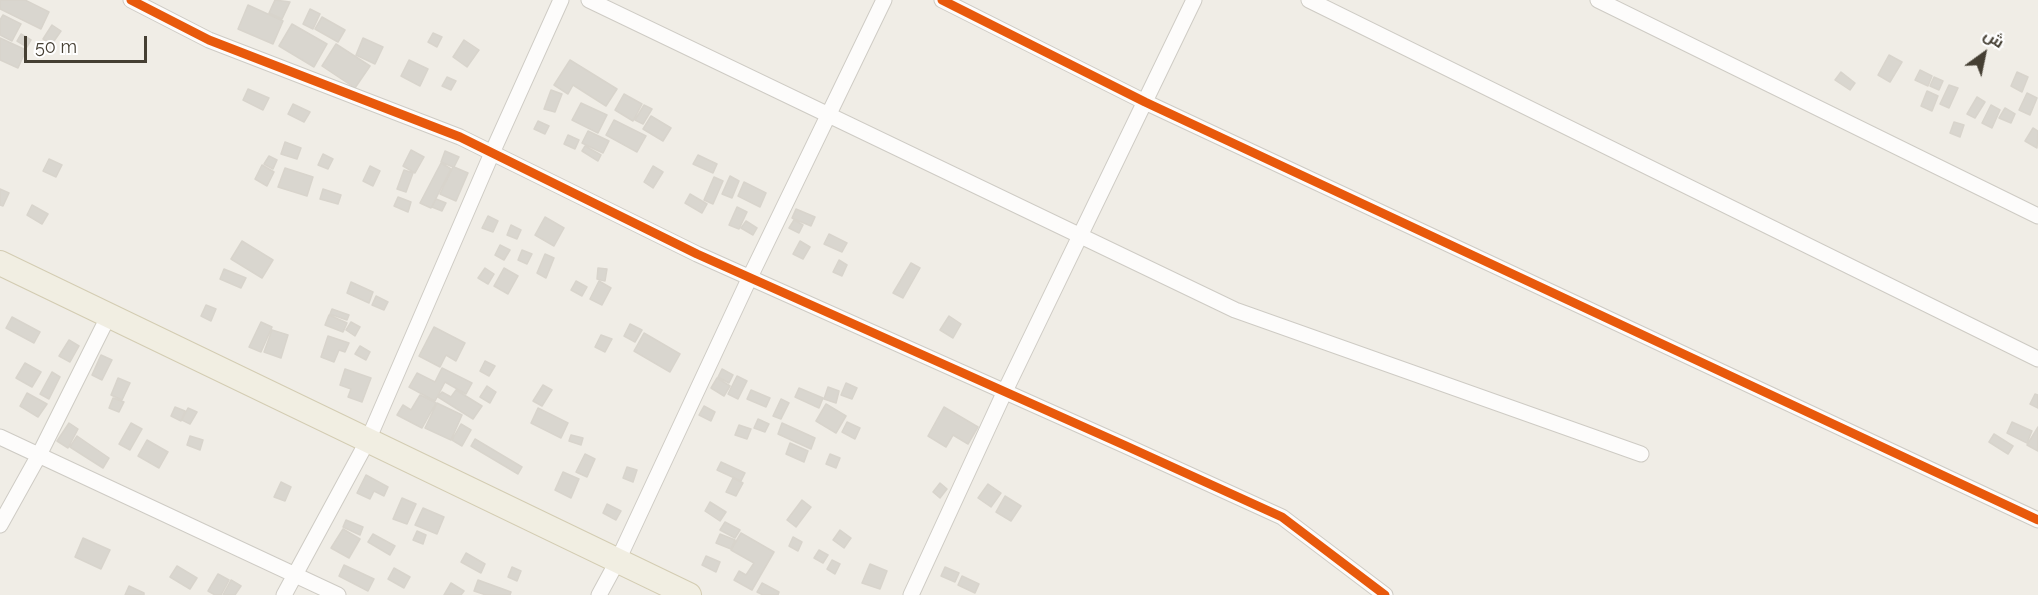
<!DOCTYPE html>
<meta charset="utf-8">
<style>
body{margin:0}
#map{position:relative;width:2038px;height:595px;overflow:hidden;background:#f0ede6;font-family:Raleway,Cairo,sans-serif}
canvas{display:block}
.north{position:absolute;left:1954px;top:24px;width:60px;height:60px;-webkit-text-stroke:4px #fff;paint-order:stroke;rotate:33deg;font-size:16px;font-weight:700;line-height:24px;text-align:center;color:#453f33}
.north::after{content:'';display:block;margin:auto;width:21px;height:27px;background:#453f33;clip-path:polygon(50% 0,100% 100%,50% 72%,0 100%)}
.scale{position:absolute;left:24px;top:36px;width:123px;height:27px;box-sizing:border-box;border:3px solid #453f33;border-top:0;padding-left:8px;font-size:18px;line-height:21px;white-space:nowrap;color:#453f33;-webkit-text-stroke:4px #fff;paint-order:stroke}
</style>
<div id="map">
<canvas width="2038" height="595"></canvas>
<div class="north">ش</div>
<div class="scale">50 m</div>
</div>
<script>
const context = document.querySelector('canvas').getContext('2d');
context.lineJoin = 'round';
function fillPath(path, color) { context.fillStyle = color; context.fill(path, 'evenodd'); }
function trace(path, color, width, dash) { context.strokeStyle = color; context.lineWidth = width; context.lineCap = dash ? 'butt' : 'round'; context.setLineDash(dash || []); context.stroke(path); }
const building = new Path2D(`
 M0 0H25L49 12 41 29 0 9Z
 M275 0 290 2 282 19 269 13Z
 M248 5 283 21 273 44 238 29Z
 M310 9 320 14 313 29 303 24Z
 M3 15 21 24 12 41 0 35V20Z
 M322 17 345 30 338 42 315 29Z
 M292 24 327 44 314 67 279 46Z
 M52 25 61 31 52 44 43 39Z
 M433 33 442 37 437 47 428 42Z
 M21 34 31 40 27 47 17 41Z
 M0 38 26 50 18 68 0 60Z
 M363 38 383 47 375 64 356 55Z
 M464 40 479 50 467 67 453 57Z
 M336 44 370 66 355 88 322 66Z
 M1889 55 1902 62 1890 82 1878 75Z
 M409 60 428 69 420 86 401 76Z
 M570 60 617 89 606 106 573 85 568 94 554 85Z
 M1920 70 1932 76 1928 86 1915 80Z
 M1841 72 1855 83 1850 90 1835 80Z
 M2017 72 2028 77 2022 92 2011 86Z
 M447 77 456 81 451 90 442 86Z
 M1934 77 1943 81 1939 90 1930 86Z
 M1949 85 1958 88 1949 108 1940 104Z
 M248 89 269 98 263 110 243 100Z
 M551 90 562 94 555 112 544 109Z
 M1927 91 1938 96 1932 111 1921 106Z
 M2027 93 2037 98 2030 115 2019 110Z
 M624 94 642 104 633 121 615 110Z
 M1977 97 1985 102 1975 118 1967 114Z
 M581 103 607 115 598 133 572 120Z
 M293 104 310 112 304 122 288 114Z
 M644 105 652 109 643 124 635 120Z
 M1991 105 2000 110 1992 128 1982 123Z
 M2005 108 2015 114 2011 123 1999 118Z
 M651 116 671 128 663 141 643 129Z
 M614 120 646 136 637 152 606 135Z
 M538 121 549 126 545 134 534 129Z
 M1954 122 1964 125 1960 137 1950 133Z
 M2033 128 2038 131 2037 148 2025 141Z
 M588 131 609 141 603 153 582 143Z
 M568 135 579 140 575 149 564 144Z
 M285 142 301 148 297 159 281 154Z
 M585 146 601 155 598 161 582 151Z
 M411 150 424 157 415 173 403 166Z
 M445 151 459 157 454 167 468 173 456 201 440 194 453 167 441 162Z
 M323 154 333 159 328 169 318 165Z
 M698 155 717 164 713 173 693 164Z
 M269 156 277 160 273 169 264 164Z
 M49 159 62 165 56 177 43 171Z
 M441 163 451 169 431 208 420 203Z
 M262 165 274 172 267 186 255 179Z
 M370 166 380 171 373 186 363 181Z
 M653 166 663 172 653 188 644 182Z
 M285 168 313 177 307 196 278 187Z
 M404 170 413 173 406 192 397 189Z
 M730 176 739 181 732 198 722 194Z
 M714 177 723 181 713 204 704 200Z
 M744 182 766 193 760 207 738 196Z
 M0 189 9 193 3 206 0 205Z
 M323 189 341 195 338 204 320 199Z
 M690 194 707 204 702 213 685 203Z
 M398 197 411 202 408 212 394 206Z
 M436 199 446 203 442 211 432 207Z
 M32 205 48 214 42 224 27 215Z
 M737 207 747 212 739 229 729 225Z
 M796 209 815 217 811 226 792 218Z
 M488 216 498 221 493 232 482 228Z
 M545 217 564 228 554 246 535 235Z
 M794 220 803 225 799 233 789 228Z
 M746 221 757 228 753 235 741 228Z
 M511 225 521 230 517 239 507 235Z
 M829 234 847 243 842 252 824 244Z
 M242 241 273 260 262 278 231 259Z
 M800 241 810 247 803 259 793 254Z
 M500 245 510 250 504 260 495 255Z
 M522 250 532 254 527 264 518 260Z
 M545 254 554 258 546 278 537 273Z
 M839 260 847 265 842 276 833 272Z
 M911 263 920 268 903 298 893 293Z
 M485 268 494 274 488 284 478 278Z
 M504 268 518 276 508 294 494 286Z
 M598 268 607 269 605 281 597 279Z
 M224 269 246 278 241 288 220 279Z
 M576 281 587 287 582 296 571 290Z
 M599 281 611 288 602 305 590 299Z
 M351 282 373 292 369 303 347 293Z
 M376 296 388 302 384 310 372 305Z
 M206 305 216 309 211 321 201 316Z
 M332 309 349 315 347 320 330 314Z
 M329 315 347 323 343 332 325 325Z
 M949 316 961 324 953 338 940 330Z
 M12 317 40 332 34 343 6 328Z
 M261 322 272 327 261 352 249 347Z
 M351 322 360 327 355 336 346 330Z
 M630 324 642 330 635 342 624 336Z
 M434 327 465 343 456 361 446 355 440 367 419 356Z
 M272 330 288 335 281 358 264 352Z
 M644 333 680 354 670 372 634 351Z
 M601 335 612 339 605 352 595 347Z
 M328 336 349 343 345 352 339 350 334 362 321 357Z
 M69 340 79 346 70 362 59 356Z
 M360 346 370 352 366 360 355 354Z
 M101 355 112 360 102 380 92 375Z
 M485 361 495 366 489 376 480 371Z
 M25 363 41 372 32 387 16 378Z
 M442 368 472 383 466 394 445 382 435 401 409 387 417 373 435 382Z
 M345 369 371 378 362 402 348 397 351 389 340 385Z
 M722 369 733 375 729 383 718 377Z
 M52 372 60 377 49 399 40 394Z
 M737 376 747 381 738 399 728 394Z
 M118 378 130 383 122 400 111 395Z
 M717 378 730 386 724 396 711 388Z
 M846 383 857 388 852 399 841 395Z
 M543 385 552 390 542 406 533 401Z
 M487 386 496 392 490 403 480 397Z
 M828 387 839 391 836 403 824 399Z
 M799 388 823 398 819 408 795 397Z
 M456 390 482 406 473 419 438 397 442 392 451 397Z
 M751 390 770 398 766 407 747 399Z
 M27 393 47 404 38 417 20 406Z
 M2035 394 2038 395V408L2030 404Z
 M420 395 436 403 422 428 397 415 403 405 411 410Z
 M113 398 124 402 119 412 109 408Z
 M781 399 789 403 781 419 773 416Z
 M437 403 462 415 451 440 425 428Z
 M826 404 846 416 836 433 816 421Z
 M704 406 715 412 711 421 699 415Z
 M175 407 185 411 181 421 171 416Z
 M944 407 978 427 968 444 953 435 946 447 928 436Z
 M188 408 197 412 190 424 182 420Z
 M538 408 568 423 561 438 531 423Z
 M758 419 769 424 765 432 754 428Z
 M847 422 860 428 855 439 842 432Z
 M2012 422 2032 431 2027 443 2007 433Z
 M69 423 78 429 68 448 57 441Z
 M131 423 142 429 130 450 119 444Z
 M782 423 815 438 811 449 778 434Z
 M461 424 471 430 462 446 452 440Z
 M739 425 751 429 747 439 735 435Z
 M2038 427V451L2027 445Z
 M1994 434 2013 446 2008 454 1989 442Z
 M571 435 583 438 581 445 569 441Z
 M77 436 109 458 103 468 70 447Z
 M190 436 203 440 200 450 187 445Z
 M475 439 522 467 518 474 471 446Z
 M147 440 168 452 159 468 138 456Z
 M790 443 808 451 804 462 786 454Z
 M585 454 595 459 587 477 576 472Z
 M830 454 840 458 836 468 826 464Z
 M721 462 745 473 741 481 717 470Z
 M627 467 637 470 633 482 623 478Z
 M563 472 579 479 571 498 555 490Z
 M366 475 388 487 384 496 374 491 370 499 357 493Z
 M733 478 743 483 736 496 726 492Z
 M281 482 291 487 285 501 274 497Z
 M940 483 947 489 940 498 933 492Z
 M988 484 1001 493 991 507 978 498Z
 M1005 496 1021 506 1011 521 996 512Z
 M402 498 416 504 407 524 393 519Z
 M802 500 811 507 796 527 787 520Z
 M710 502 726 512 720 521 705 511Z
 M607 504 621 511 616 520 603 513Z
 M423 508 444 517 437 534 415 525Z
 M346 520 363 527 360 535 343 527Z
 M725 522 740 530 735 538 720 530Z
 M343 529 360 539 349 558 331 548Z
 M840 530 851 538 844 548 833 540Z
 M417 531 426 535 423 544 413 540Z
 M741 533 774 552 752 590 734 580 739 571 746 575 754 563 731 550Z
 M373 534 395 546 390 555 368 542Z
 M720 534 735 540 731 549 716 543Z
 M793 537 802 542 798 551 789 546Z
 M83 538 110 550 101 569 75 557Z
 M819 550 828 555 823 563 814 558Z
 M466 553 485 564 481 573 461 562Z
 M706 556 720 562 716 572 702 565Z
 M832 560 840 564 835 574 827 569Z
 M870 564 887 571 880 589 862 583Z
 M344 565 374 579 368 591 339 576Z
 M177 566 197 578 190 589 170 577Z
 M512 567 521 571 517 581 508 577Z
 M945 567 959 573 955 582 941 576Z
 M394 568 410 577 404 588 388 579Z
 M218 574 229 580 221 595H215L208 591Z
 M962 576 979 584 975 593 958 585Z
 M231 580 241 586 235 595H223Z
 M478 580 511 592 510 595H486L474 591Z
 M451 583 464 591 461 595H444Z
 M762 583 779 592 778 595H763L757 592Z
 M129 586 144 593V595H125Z`);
fillPath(building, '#d9d6cf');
trace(building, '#d8d4cc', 1.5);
const street = new Path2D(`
 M131 0 209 40 460 137 697 254 1124 445 1282 517 1385 595
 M589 0 1235 310 1641 454
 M942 0 1145 102 2038 520
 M1309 0 2038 359
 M1598 0 2038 216
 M0 437 338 595
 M0 525 39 455 109 315
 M284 595 368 440 492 153 561 0
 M599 595 618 560 750 277 884 0
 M911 595 1005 391 1194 0`);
const primary = new Path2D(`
 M0 263 689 595`);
trace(street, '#cecbc4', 17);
trace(primary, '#d3ccb2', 26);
trace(street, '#fdfcfb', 15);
trace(primary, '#f1eee2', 24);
trace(new Path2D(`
 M131 0 209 40 460 137 697 254 1124 445 1282 517 1385 595
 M942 0 1145 102 2038 520`), '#e8590c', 9);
</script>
